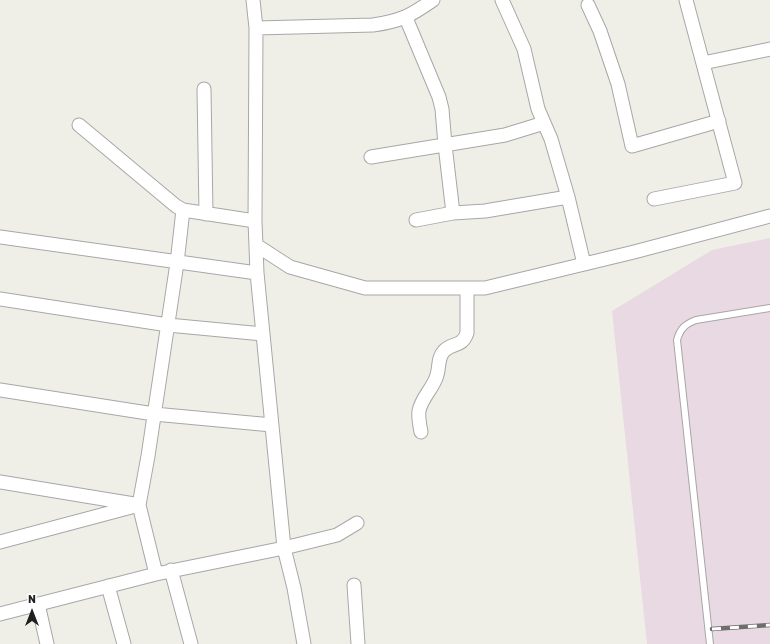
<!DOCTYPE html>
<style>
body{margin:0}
#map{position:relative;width:770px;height:644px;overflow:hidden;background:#f0efe7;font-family:Rubik,sans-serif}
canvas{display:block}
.north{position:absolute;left:12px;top:592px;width:40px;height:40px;-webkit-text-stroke:3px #fff;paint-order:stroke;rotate:0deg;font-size:11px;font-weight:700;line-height:16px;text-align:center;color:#202020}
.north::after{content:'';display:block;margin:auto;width:14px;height:18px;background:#202020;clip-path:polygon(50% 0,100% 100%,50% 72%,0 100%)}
</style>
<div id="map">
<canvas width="770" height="644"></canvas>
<div class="north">N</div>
</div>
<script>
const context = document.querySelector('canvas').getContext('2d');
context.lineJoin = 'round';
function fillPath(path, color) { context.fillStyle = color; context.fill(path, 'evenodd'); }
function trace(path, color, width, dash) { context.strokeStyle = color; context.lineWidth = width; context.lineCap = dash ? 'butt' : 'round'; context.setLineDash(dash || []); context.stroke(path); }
fillPath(new Path2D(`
 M770 238V644H647L612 311 712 250Z`), '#e9d9e3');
const lane = new Path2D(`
 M710 644 677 340C680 329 685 324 696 320L770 308`);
const street = new Path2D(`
 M253 0 256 28 255 221 257 273 284 548 294 588 304 644
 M502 0 524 49 538 109 551 139 568 197 584 264
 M588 5 600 31 618 84 632 146 719 121
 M406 18 439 97 442 109 445 145 453 213
 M256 28 373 25C401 21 410 16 433 0
 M703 63 770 49
 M204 89 206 214
 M79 125 176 206 183 210 255 221
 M371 157 505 135 544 123
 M654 199 735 183 686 0
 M416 220 453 213 485 211 568 197
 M0 237 257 273
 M256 245 290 267 365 288H485L634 252 770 216
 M0 299 168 325 263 334
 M0 390 154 414 272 425
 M421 432C420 426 418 418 419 411 421 399 432 389 436 378 440 369 437 358 444 351 452 342 462 348 467 333V288
 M0 482 134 504
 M0 542 139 505
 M171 570 191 644
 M156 574 284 548 337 535 357 523
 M354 585 358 644
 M108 586 124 644
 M38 604 47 644
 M0 614 156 574 139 505 148 456 177 263 183 210`);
trace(lane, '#a7a7a7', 8);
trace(street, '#a7a7a7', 15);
trace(lane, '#fff', 6);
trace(street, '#fff', 13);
const rail = new Path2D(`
 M712 629 770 625`);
trace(rail, '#6e6e6e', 4.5);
trace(rail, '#fff', 3, [9]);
</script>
